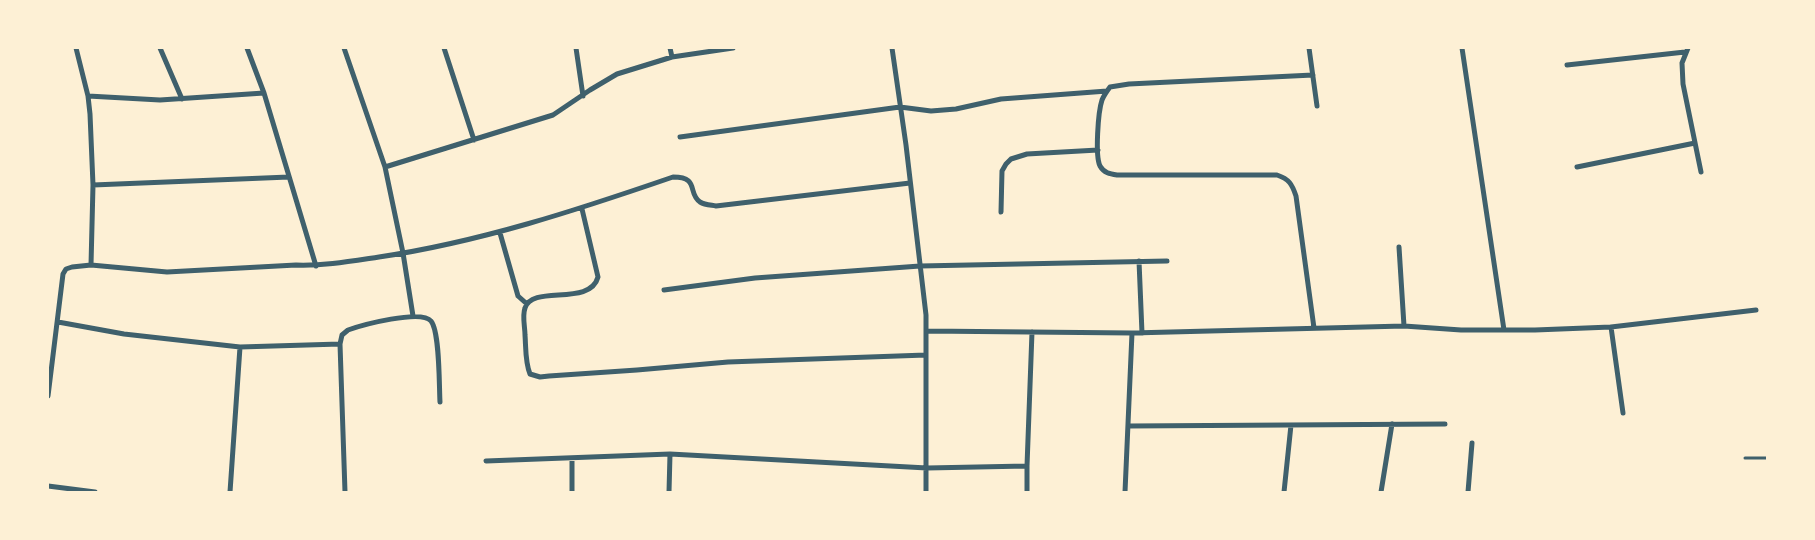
<!DOCTYPE html>
<style>
body{margin:0}
#map{position:relative;width:1815px;height:540px;overflow:hidden;background:#fdf0d5;font-family:Poppins,sans-serif}
canvas{display:block}
.frame{position:absolute;inset:0;border:49px solid #fdf0d5;pointer-events:none}
</style>
<div id="map">
<canvas width="1815" height="540"></canvas>
<div class="frame"></div>
</div>
<script>
const context = document.querySelector('canvas').getContext('2d');
context.lineJoin = 'round';
function trace(path, color, width, dash) { context.strokeStyle = color; context.lineWidth = width; context.lineCap = dash ? 'butt' : 'round'; context.setLineDash(dash || []); context.stroke(path); }
trace(new Path2D(`
 M1745 458H1768`), '#3f606c', 3);
trace(new Path2D(`
 M76 48 88 96 90 114 93 185 91 265
 M160 48 182 99
 M247 48 264 93 316 266
 M344 48 385 167 403 253 413 316
 M444 48 474 140
 M576 48 583 96
 M670 48 672 57
 M892 48 906 145 926 315V492
 M1309 48 1317 106
 M1462 48 1504 330
 M1688 48 1682 63 1683 84 1701 172
 M1567 65 1685 52
 M1313 75 1129 84 1110 87C1107 91 1104 95 1102 100 1098 112 1095 156 1100 166 1104 173 1110 174 1117 175H1277C1289 179 1292 184 1296 196L1314 328
 M88 96 160 100 264 93
 M680 137 900 107 931 111 956 109 1001 99 1107 91
 M385 167 553 115 590 90 617 74 672 57 733 48
 M1577 167 1695 143
 M93 185 289 177
 M582 209 598 277C590 307 532 284 525 308 522 316 525 327 525 335 526 348 525 362 530 374L540 377 549 376 637 370 728 362 926 355
 M1001 212 1002 171 1006 164 1011 159 1027 154 1098 150
 M500 233 518 296 527 304
 M1399 247 1404 326
 M1139 261 1142 333
 M664 290 755 278 920 266 1167 261
 M58 322 124 334 240 347 340 344
 M1611 327 1623 413
 M926 331 1132 333 1404 326 1461 330H1535L1611 327 1756 310
 M48 396 63 274 66 269 72 267 91 265 167 272 296 265C324 266 352 261 379 257 480 242 577 210 673 177 700 177 687 193 700 202 705 205 711 205 716 206L910 183
 M1129 426 1445 424
 M486 461 670 454 927 468 1027 466V492
 M1027 466 1032 332
 M48 486 95 492
 M230 492 240 347
 M345 492 340 344 342 335 348 330C362 325 421 309 431 321 440 332 439 386 440 402
 M572 492V458
 M669 492 670 454
 M1125 492 1132 333
 M1284 492 1291 425
 M1381 492 1392 424
 M1468 492 1472 443`), '#3f606c', 5);
</script>
